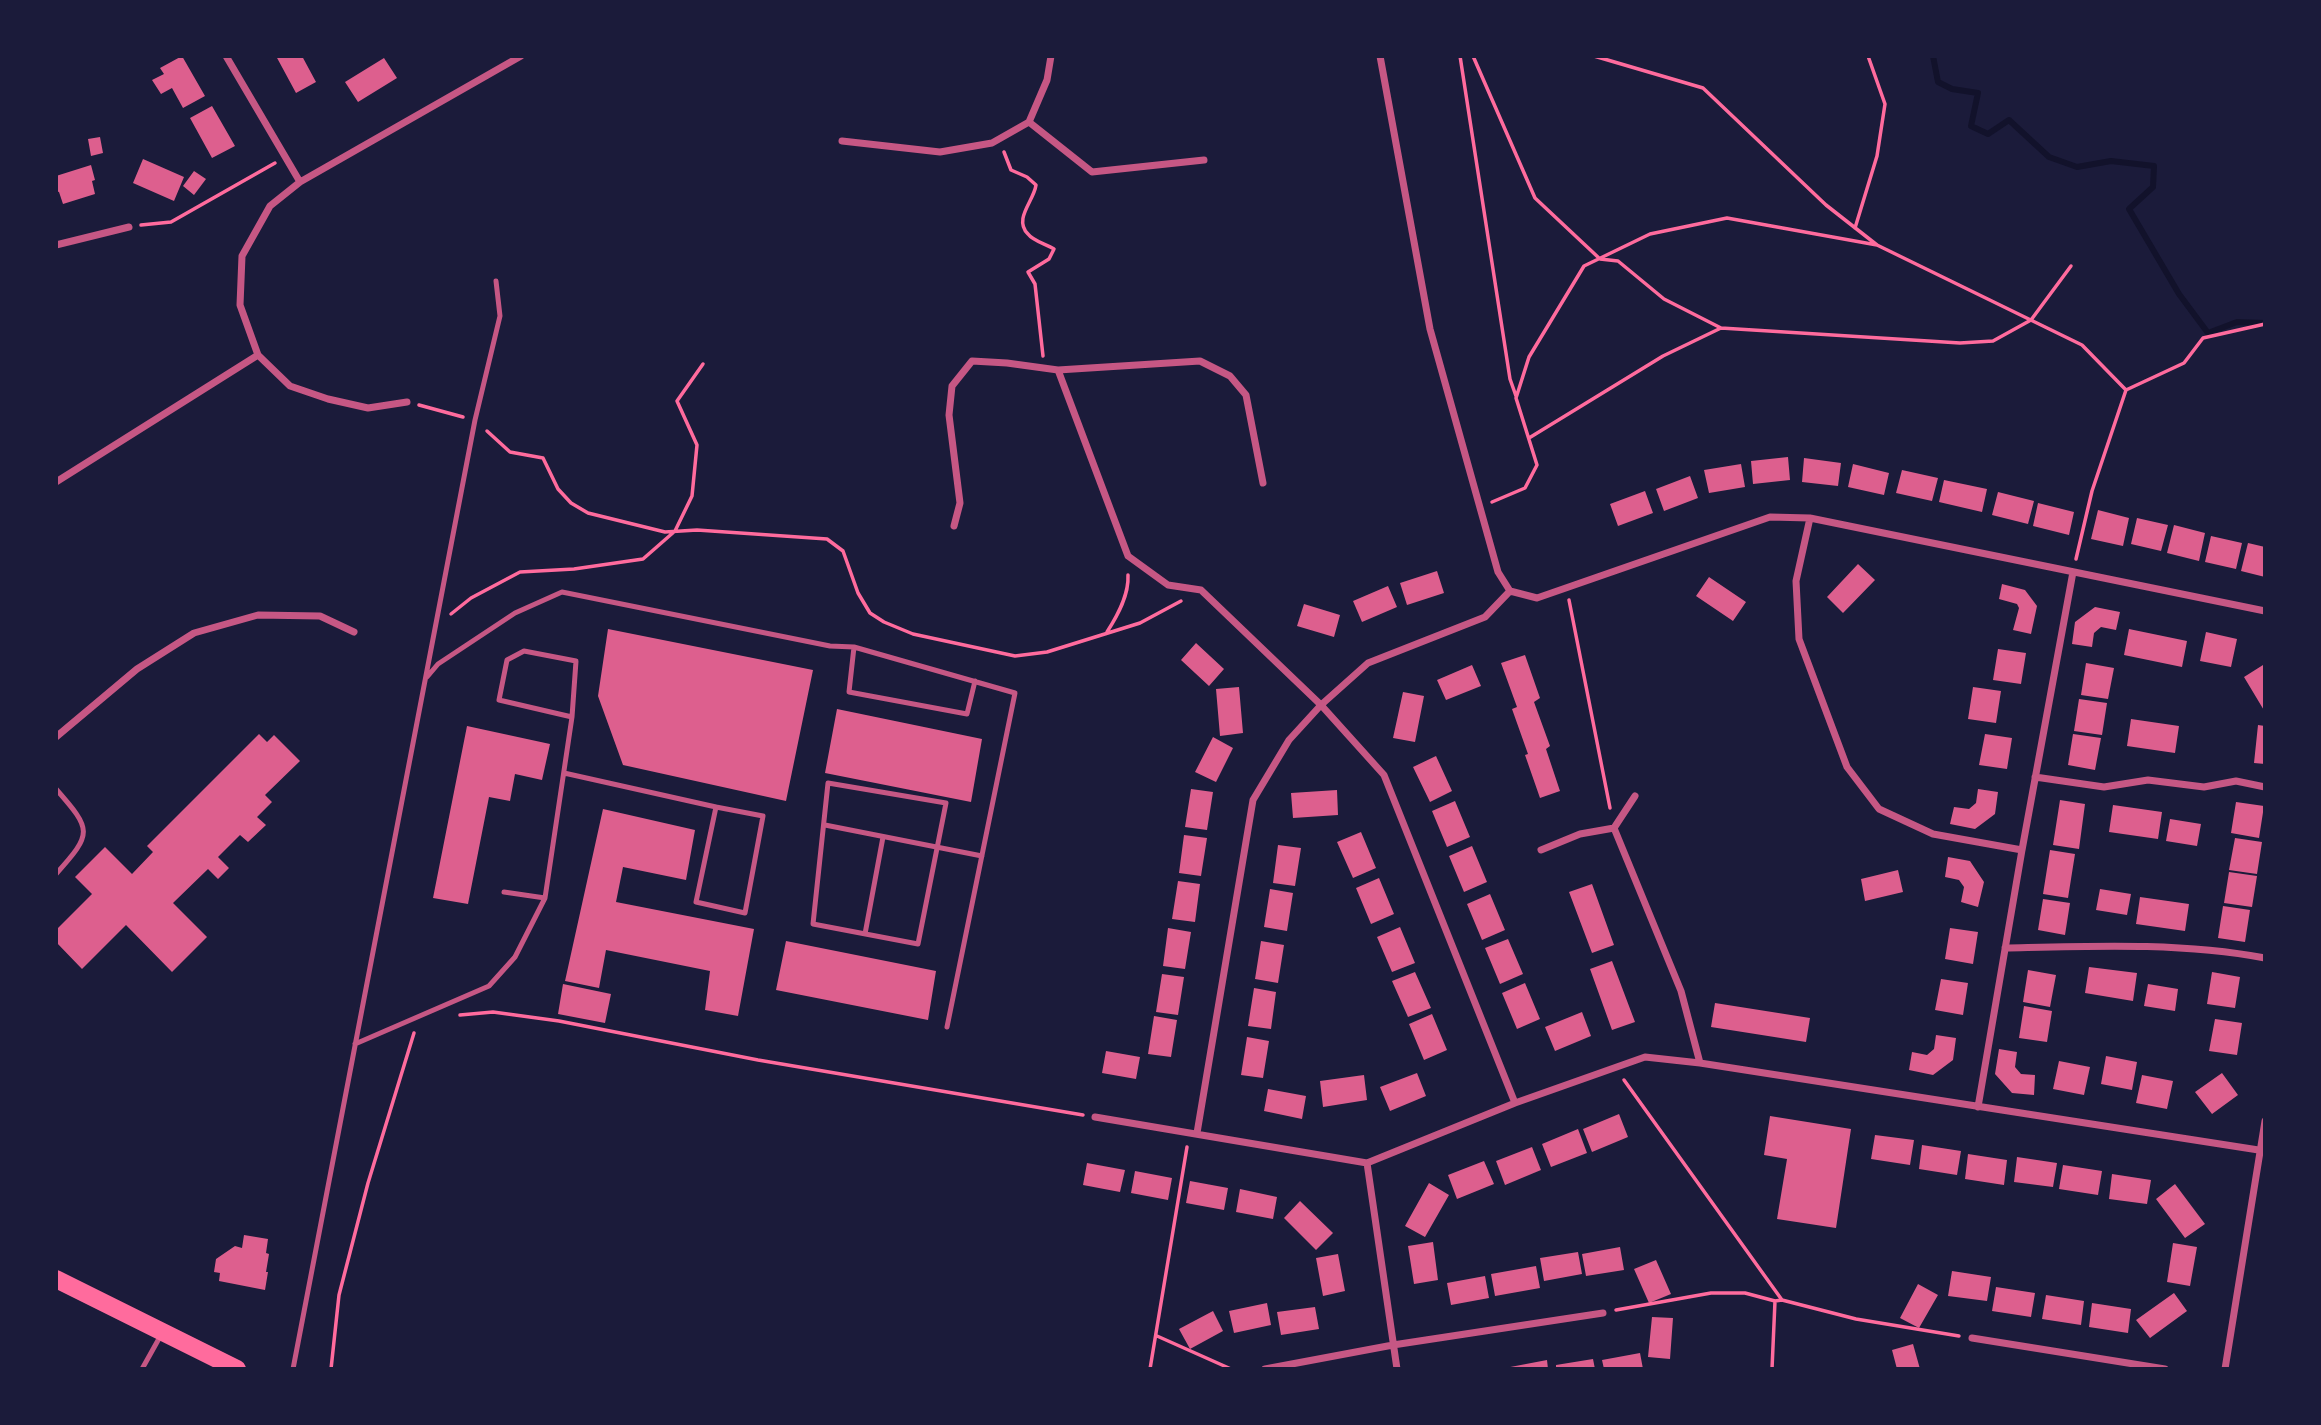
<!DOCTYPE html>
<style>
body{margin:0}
#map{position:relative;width:2321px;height:1425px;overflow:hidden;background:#1b1b3a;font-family:"Fira Sans Condensed",sans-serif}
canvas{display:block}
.frame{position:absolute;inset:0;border:58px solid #1b1b3a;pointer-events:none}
</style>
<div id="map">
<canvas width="2321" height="1425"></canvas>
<div class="frame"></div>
</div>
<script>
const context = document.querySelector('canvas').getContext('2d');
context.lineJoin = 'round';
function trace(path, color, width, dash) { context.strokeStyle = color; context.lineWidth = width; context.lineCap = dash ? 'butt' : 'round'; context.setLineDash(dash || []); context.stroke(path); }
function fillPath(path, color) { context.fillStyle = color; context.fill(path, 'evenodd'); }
trace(new Path2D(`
 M1933 56 1938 82 1952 89 1978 93 1971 126 1988 134 2009 120 2049 157 2077 167 2111 161 2154 166 2153 187 2129 209 2179 294 2208 333 2237 322 2265 323`), '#12122b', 6);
fillPath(new Path2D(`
 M182 56 205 96 183 108 172 88 161 94 152 80 164 74 160 68Z
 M276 56H302L316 82 296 93Z
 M384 58 397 78 358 102 345 82Z
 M212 106 235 146 212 158 190 118Z
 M100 137 103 153 91 156 88 139Z
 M143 159 184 177 174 201 133 183Z
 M91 165 95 180 92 181 95 194 63 204 59 192 56 191V176Z
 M194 171 206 179 194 195 183 186Z
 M1788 457 1790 480 1753 484 1751 461Z
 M1804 458 1841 463 1838 486 1802 482Z
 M1741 464 1745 487 1709 493 1704 470Z
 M1853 464 1889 473 1884 495 1848 487Z
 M1902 470 1938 478 1932 501 1896 493Z
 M1690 476 1698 498 1664 511 1656 489Z
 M1944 480 1987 489 1982 512 1939 502Z
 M1645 491 1653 513 1618 526 1610 504Z
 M1998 492 2034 501 2028 524 1992 515Z
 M2038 503 2074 512 2069 535 2033 526Z
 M2098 510 2129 518 2123 546 2091 539Z
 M2137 518 2168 525 2161 551 2131 544Z
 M2174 525 2205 533 2199 561 2167 553Z
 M2211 536 2242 543 2236 569 2205 562Z
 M2248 543 2265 547V577L2241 571Z
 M1858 564 1875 580 1843 613 1827 597Z
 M1437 571 1444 593 1407 605 1400 583Z
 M1709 577 1746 602 1733 621 1696 596Z
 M2002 584 2025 590 2037 606 2031 634 2013 630 2019 608 2017 604 1999 599Z
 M1388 586 1397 607 1362 622 1353 601Z
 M1304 604 1340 615 1334 637 1297 626Z
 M2095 607 2120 612 2116 630 2101 627 2094 633 2092 647 2072 644 2075 622Z
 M608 629 813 670 786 801 623 765 598 696Z
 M2129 629 2187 641 2182 667 2124 655Z
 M2206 632 2237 639 2231 667 2200 661Z
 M1196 643 1224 669 1209 686 1181 660Z
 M1998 649 2026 653 2021 684 1993 680Z
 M1525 655 1540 698 1534 702 1550 746 1546 749 1560 791 1540 798 1525 755 1528 754 1512 709 1517 707 1501 663Z
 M2086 663 2114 668 2108 699 2081 695Z
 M1472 665 1481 686 1446 700 1437 680Z
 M2263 665 2265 668V712L2244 677Z
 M1239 687 1243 733 1220 736 1216 689Z
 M1973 687 2001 691 1996 723 1968 719Z
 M1403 692 1424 696 1415 742 1393 738Z
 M2079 699 2107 703 2102 735 2074 731Z
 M837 709 982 739 971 802 825 773Z
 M2131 719 2179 726 2175 753 2127 746Z
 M2258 725 2265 726V764L2254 763Z
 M467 726 550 744 542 780 515 774 510 801 489 797 468 904 433 898Z
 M259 734 267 742 274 735 300 761 265 795 272 802 257 817 266 825 248 842 240 835 218 857 229 868 218 879 208 869 173 903 207 937 172 972 126 925 82 969 56 942V930L92 894 75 877 105 847 132 874 153 852 147 846Z
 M1985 734 2012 738 2007 769 1979 765Z
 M2073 734 2101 738 2095 770 2068 765Z
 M1213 737 1233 748 1216 782 1195 772Z
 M1436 756 1452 791 1430 802 1413 767Z
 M1191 789 1213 792 1207 830 1185 827Z
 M1978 789 1998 792 1995 814 1975 829 1950 824 1954 807 1969 809 1976 803Z
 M1337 790 1338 815 1293 818 1291 793Z
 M2060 800 2085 804 2079 849 2053 845Z
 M1455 801 1470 837 1447 847 1432 811Z
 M2236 802 2264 806 2259 838 2231 833Z
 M2113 805 2162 812 2158 839 2109 832Z
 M603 809 695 830 686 880 623 867 616 902 754 929 738 1016 705 1010 710 971 606 950 599 988 565 981Z
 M2170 819 2201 824 2197 846 2166 841Z
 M1361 832 1376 868 1353 878 1337 842Z
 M1184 835 1207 838 1201 876 1179 873Z
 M2235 838 2262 842 2257 874 2229 870Z
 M1278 845 1301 848 1295 886 1273 883Z
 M1472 846 1487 882 1464 892 1449 856Z
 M2050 850 2075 854 2068 898 2043 894Z
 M1948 857 1970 861 1984 882 1978 907 1961 902 1964 887 1959 880 1945 877Z
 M1898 870 1903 892 1865 901 1861 879Z
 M2229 872 2257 876 2252 907 2224 903Z
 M1379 878 1394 914 1371 924 1356 888Z
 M1178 881 1200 884 1195 922 1172 919Z
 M1592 884 1614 945 1592 953 1569 892Z
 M1270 889 1293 893 1287 931 1264 927Z
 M2100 889 2131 894 2127 915 2096 910Z
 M1490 894 1505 930 1482 940 1467 904Z
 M2140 897 2189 904 2185 931 2136 924Z
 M2043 899 2070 903 2065 935 2038 930Z
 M2223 906 2250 910 2245 942 2218 938Z
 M1400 927 1415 963 1392 972 1377 937Z
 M1168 928 1191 932 1185 969 1163 966Z
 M1950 928 1978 932 1973 964 1945 959Z
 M1508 939 1523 974 1500 984 1485 948Z
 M786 941 936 971 928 1020 776 990Z
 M1261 941 1284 945 1278 983 1255 979Z
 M1612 961 1635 1022 1612 1030 1590 969Z
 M2089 967 2137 973 2133 1001 2085 993Z
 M2028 970 2056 975 2050 1007 2023 1002Z
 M1415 972 1431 1008 1408 1017 1392 981Z
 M2212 972 2240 977 2235 1008 2207 1004Z
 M1162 974 1184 977 1178 1015 1156 1012Z
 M1941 979 1968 983 1963 1015 1935 1010Z
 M1525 983 1540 1019 1517 1029 1502 993Z
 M563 984 611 994 605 1023 558 1014Z
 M2148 984 2178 989 2175 1011 2144 1006Z
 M1254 988 1276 992 1271 1029 1248 1026Z
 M1715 1003 1810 1018 1806 1042 1711 1027Z
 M2024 1006 2052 1011 2047 1042 2019 1038Z
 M1582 1012 1591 1036 1555 1051 1545 1027Z
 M1432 1014 1447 1050 1424 1060 1409 1024Z
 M1154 1016 1177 1020 1171 1057 1148 1054Z
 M2215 1019 2242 1023 2237 1055 2209 1051Z
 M1936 1035 1956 1038 1953 1060 1933 1075 1909 1070 1912 1052 1927 1055 1934 1049Z
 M1247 1037 1269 1041 1263 1078 1241 1075Z
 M1999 1049 2017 1052 2015 1067 2021 1074 2035 1075 2034 1095 2012 1093 1995 1074Z
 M1106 1051 1140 1057 1136 1079 1102 1073Z
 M2106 1056 2137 1062 2132 1090 2101 1084Z
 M2059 1061 2090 1067 2084 1095 2053 1089Z
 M1417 1073 1426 1096 1390 1111 1380 1087Z
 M2222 1073 2238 1095 2212 1114 2195 1092Z
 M1364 1075 1367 1100 1323 1107 1320 1081Z
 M2142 1075 2173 1081 2167 1109 2136 1103Z
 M1268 1089 1306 1096 1302 1119 1264 1111Z
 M1619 1114 1628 1137 1592 1152 1583 1129Z
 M1770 1116 1851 1129 1836 1228 1777 1219 1787 1159 1764 1155Z
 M1578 1129 1587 1153 1551 1167 1542 1144Z
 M1875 1135 1914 1140 1910 1165 1871 1159Z
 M1922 1145 1961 1151 1957 1175 1919 1169Z
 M1532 1147 1541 1170 1505 1185 1496 1161Z
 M1968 1154 2007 1160 2004 1185 1965 1179Z
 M2017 1157 2057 1163 2053 1187 2014 1182Z
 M1484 1161 1494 1184 1457 1199 1448 1175Z
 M1087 1163 1125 1170 1120 1192 1083 1185Z
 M2063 1165 2102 1171 2098 1195 2059 1189Z
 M1135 1171 1172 1178 1168 1200 1131 1193Z
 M2112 1174 2151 1180 2147 1204 2109 1199Z
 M1190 1181 1228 1188 1224 1210 1186 1203Z
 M1429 1183 1449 1195 1425 1237 1405 1226Z
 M2175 1184 2205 1224 2185 1238 2156 1199Z
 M1240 1189 1277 1197 1273 1219 1236 1212Z
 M1300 1201 1333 1233 1316 1250 1284 1218Z
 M244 1235 268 1239 266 1253 269 1254 266 1272H268L265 1290 219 1281 220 1273 214 1272 216 1259 235 1246 242 1248Z
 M1433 1242 1438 1280 1414 1284 1408 1246Z
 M2173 1243 2197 1247 2190 1286 2167 1282Z
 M1620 1247 1624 1270 1586 1276 1582 1254Z
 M1578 1252 1582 1274 1544 1281 1540 1258Z
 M1338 1254 1345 1291 1323 1296 1316 1258Z
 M1656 1260 1671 1294 1649 1303 1634 1269Z
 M1536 1266 1540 1288 1495 1296 1491 1274Z
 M1952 1271 1991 1277 1987 1301 1948 1296Z
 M1485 1276 1489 1298 1451 1305 1447 1283Z
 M1918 1284 1938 1295 1919 1328 1900 1318Z
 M1996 1287 2035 1293 2031 1317 1992 1311Z
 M2174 1293 2187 1311 2150 1338 2136 1320Z
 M2046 1295 2084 1301 2081 1325 2042 1319Z
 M1267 1303 1271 1325 1234 1333 1229 1311Z
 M2092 1303 2131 1309 2128 1333 2089 1327Z
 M1315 1307 1319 1329 1281 1335 1277 1312Z
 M1213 1311 1223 1331 1190 1349 1179 1329Z
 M1652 1317 1673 1318 1670 1359 1648 1357Z
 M1913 1344 1920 1369H1897L1892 1350Z
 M1640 1353 1643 1369H1604L1602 1360Z
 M1593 1359 1595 1369H1556V1365Z
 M1547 1360 1548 1369H1505V1368Z`), '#dd5f8e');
trace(new Path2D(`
 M1460 56 1510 379 1516 396
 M1473 56 1535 198 1600 259 1618 261 1664 299 1721 328
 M1594 56 1703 88 1826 205 1877 245
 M1004 152 1011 170 1027 177 1036 185C1034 201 1013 219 1028 234 1033 241 1046 244 1054 249L1049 259 1028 272 1035 284 1043 356
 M141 225 171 222 275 163
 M1855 228 1877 156 1885 104 1868 56
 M419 405 463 417
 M487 431 510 452 543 458 558 489 571 503 588 513 665 532 697 530 827 539 843 551 858 593 870 613 884 622 913 634 1015 656 1047 652 1140 623 1181 601
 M1529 438 1663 356 1721 328 1960 343 1993 341 2031 320 2071 266
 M1492 502 1525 488 1537 465 1516 398 1529 357 1584 266 1650 234 1727 218 1877 245 2082 345 2126 390
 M2076 559 2092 491 2126 390 2184 363 2203 338 2265 324
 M1569 600 1610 808
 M451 614 471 598 520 572 574 569 643 559 675 531 692 496 697 445 677 401 703 364
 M1107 632C1118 615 1129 595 1128 575
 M460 1015 493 1012 559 1021 758 1060 1083 1115
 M1624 1080 1782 1300
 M1616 1310 1711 1293H1745L1775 1301 1782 1300 1856 1319 1959 1336
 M1157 1336 1231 1369
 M331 1369 339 1295 368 1183 414 1033
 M1150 1369 1187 1147
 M1772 1369 1775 1301`), '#ff6b9d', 3.5);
trace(new Path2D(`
 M854 647 849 692 967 714 975 681
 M427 677 438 664 515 613 562 592 830 646 854 647 1015 693 947 1027
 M564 773 716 807 696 902 745 913 763 816 716 807
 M828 783 946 803 918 944 813 924Z
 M56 789C92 830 93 833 56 874
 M825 825 982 856
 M504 892 545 898
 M865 934 883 837
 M355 1044 489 986 515 957 545 898 572 717 576 661 524 651 507 660 499 700 572 717
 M142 1369 161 1335
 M293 1369 475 420 500 316 496 281`), '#c65784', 5);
trace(new Path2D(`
 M226 56 300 182
 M1380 56 1430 329 1498 572 1510 591
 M1029 122 1092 172 1204 160
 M842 141 940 152 992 143 1029 122 1047 80 1051 56
 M56 245 129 227
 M1058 370 1128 556 1168 585 1201 590 1321 705 1384 775 1515 1103
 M407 402 368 408 328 399 290 386 258 355 240 305 242 256 270 206 300 182 521 56
 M56 482 258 355
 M1810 518 1796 581 1799 639 1847 767 1879 809 1933 834 2022 850 1978 1107
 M954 526 960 503 949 415 952 386 972 361 1007 363 1058 370 1200 361 1230 376 1246 395 1263 483
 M56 737 137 669 194 633 258 615 320 616 354 632
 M2035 777 2104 787 2148 780 2204 787 2236 781 2265 787
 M1635 796 1614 828 1681 991 1700 1063
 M1541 850 1580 834 1614 828
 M2022 850 2073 572
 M2005 948C2091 946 2180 942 2265 958
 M1095 1117 1367 1163 1515 1103 1645 1057 1700 1063 2265 1151
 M1197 1133 1253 800 1289 740 1321 705 1368 663 1485 617 1510 591 1537 598 1770 517 1810 518 2265 611
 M1367 1163 1397 1369
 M1972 1338 2165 1369
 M1265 1369 1393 1345 1603 1313
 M2225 1369 2265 1121`), '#c65784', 7);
trace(new Path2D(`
 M56 1279 237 1369`), '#ff6b9d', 18);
</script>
